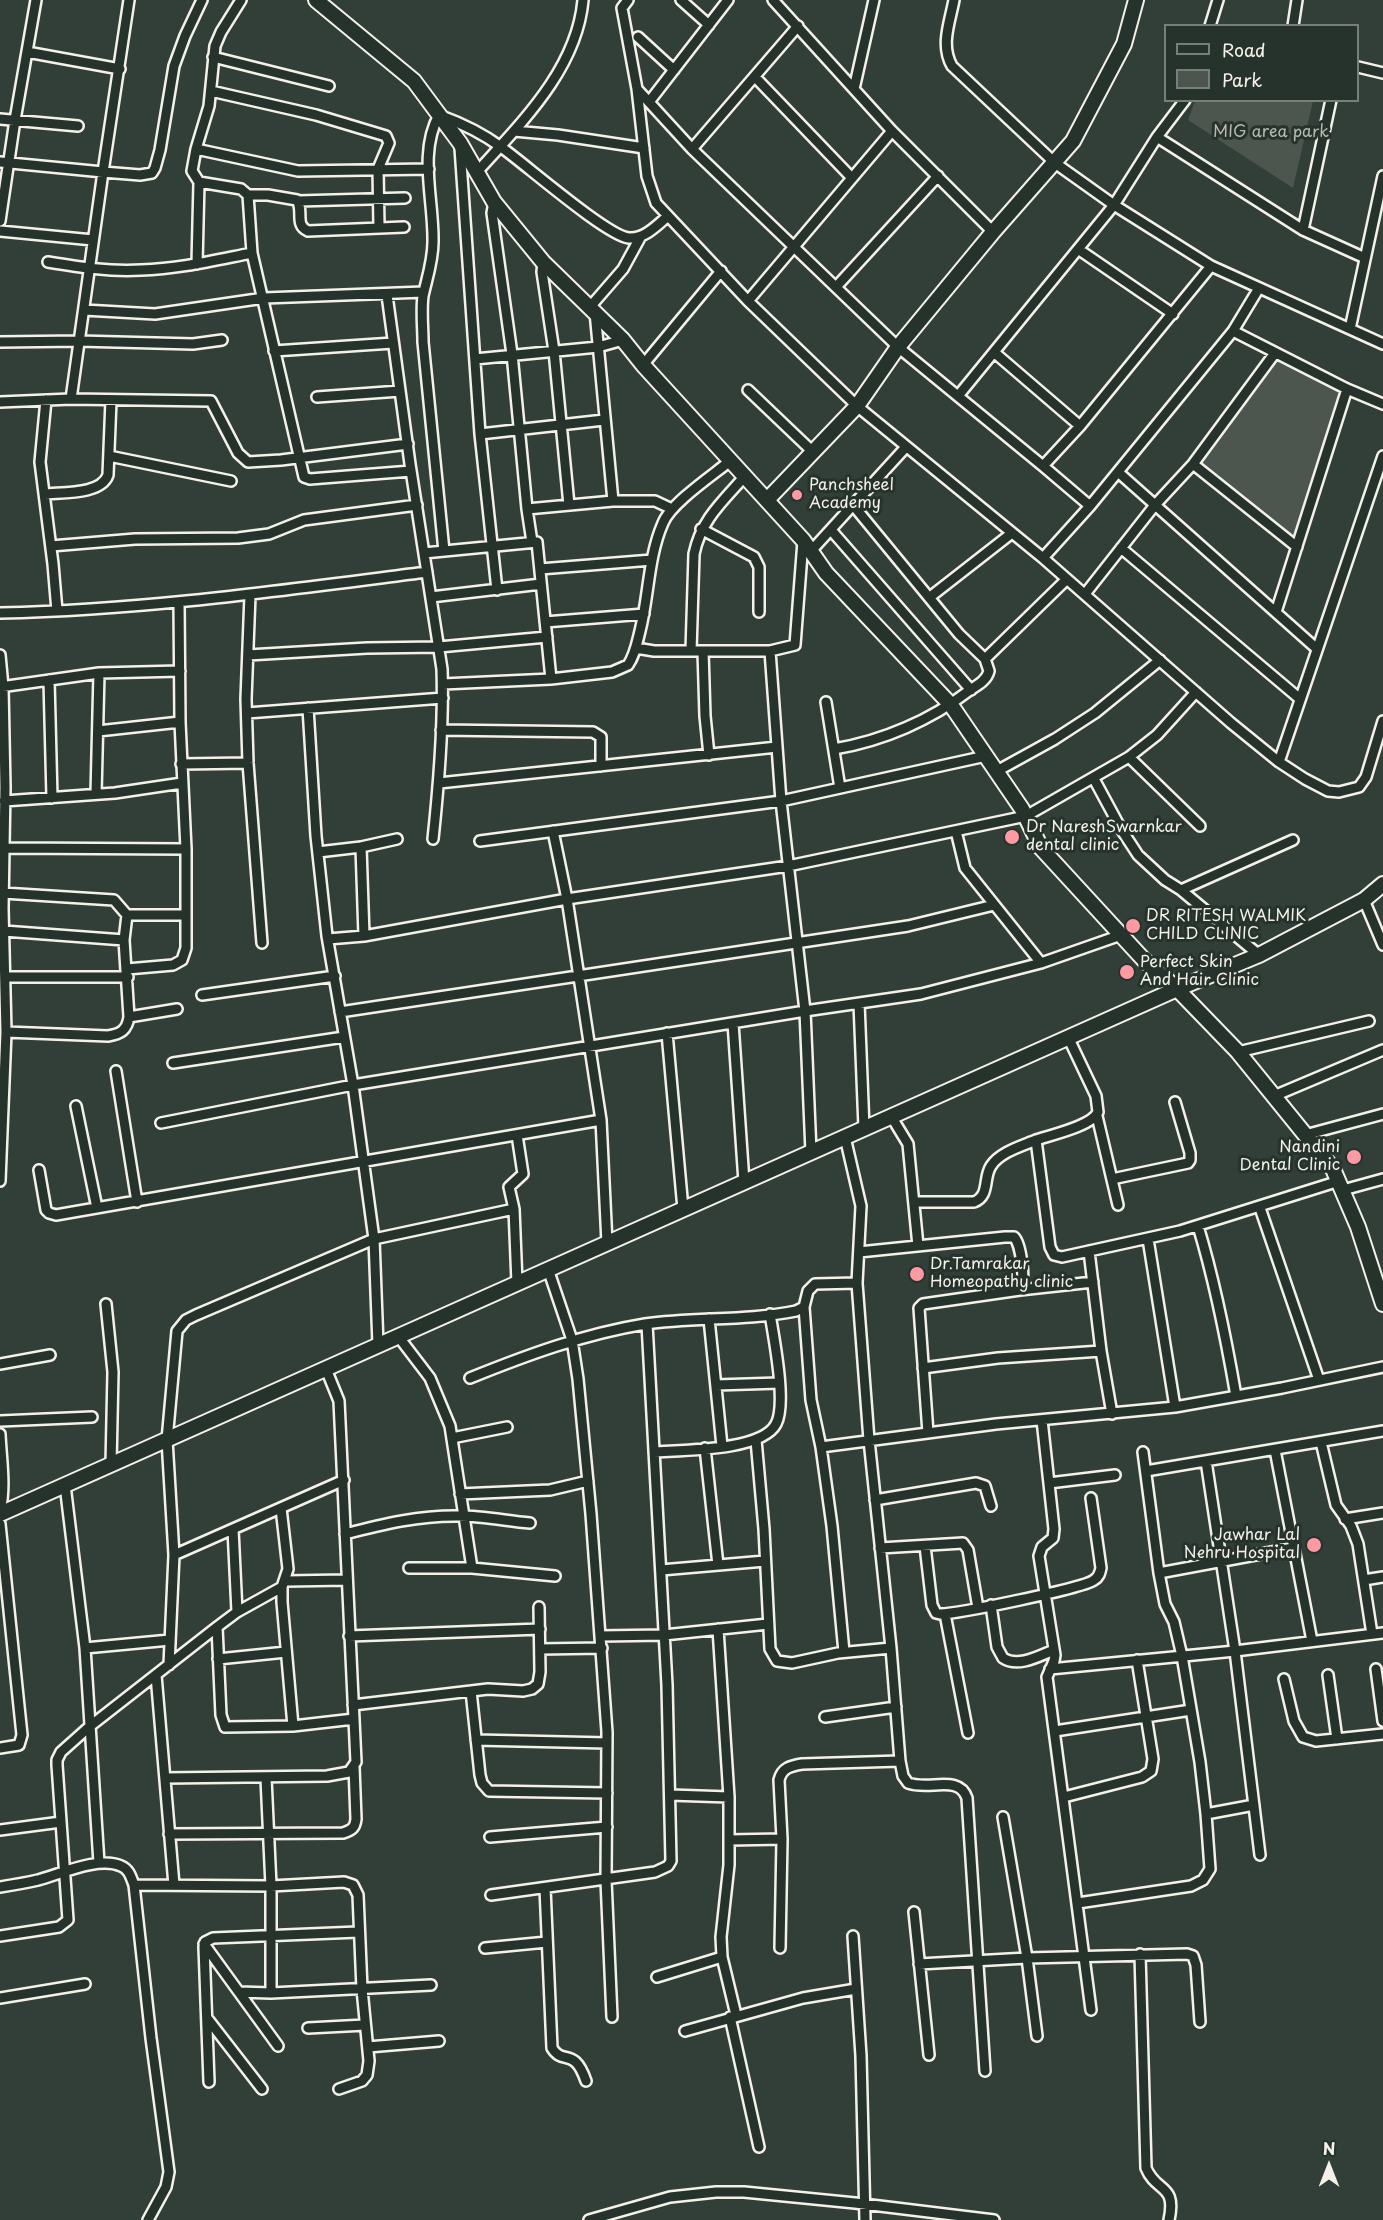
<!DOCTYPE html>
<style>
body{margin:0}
#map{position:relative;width:1383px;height:2220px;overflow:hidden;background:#323e38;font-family:"Playpen Sans",sans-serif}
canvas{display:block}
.legend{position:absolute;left:1164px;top:24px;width:195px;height:78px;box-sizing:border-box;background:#26332d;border:2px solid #787f78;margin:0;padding:8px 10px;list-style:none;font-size:18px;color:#f4f1e8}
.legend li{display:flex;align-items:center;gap:12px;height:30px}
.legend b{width:30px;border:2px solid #787f78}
.north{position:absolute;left:1299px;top:2136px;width:60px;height:60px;-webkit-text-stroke:4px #26332d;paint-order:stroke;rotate:0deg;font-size:16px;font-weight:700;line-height:24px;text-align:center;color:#f4f1e8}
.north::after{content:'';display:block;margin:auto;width:21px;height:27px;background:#f4f1e8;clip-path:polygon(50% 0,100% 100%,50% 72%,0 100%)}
</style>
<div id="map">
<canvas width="1383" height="2220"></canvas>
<ul class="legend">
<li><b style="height:8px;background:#26332d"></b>Road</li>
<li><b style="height:16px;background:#4c564f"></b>Park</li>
</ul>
<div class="north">N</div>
</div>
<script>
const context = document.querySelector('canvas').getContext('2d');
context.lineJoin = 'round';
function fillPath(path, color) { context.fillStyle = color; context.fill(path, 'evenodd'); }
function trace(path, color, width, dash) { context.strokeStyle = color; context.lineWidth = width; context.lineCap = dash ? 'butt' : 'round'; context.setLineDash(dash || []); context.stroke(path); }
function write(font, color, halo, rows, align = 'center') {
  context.font = font + ' "Playpen Sans",sans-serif'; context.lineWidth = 6; context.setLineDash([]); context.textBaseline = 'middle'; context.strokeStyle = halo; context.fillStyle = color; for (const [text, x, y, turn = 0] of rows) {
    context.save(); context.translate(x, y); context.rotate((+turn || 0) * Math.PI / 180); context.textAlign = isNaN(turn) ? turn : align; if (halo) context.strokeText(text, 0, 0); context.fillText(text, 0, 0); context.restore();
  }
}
fillPath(new Path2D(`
 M1195 101H1313L1293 188 1188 120Z
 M1275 353 1347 389 1297 547 1193 464Z`), '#4c564f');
const street = new Path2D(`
 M241 0 221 32 215 46 209 106 196 149 192 171 199 182 241 189 248 195 252 253 304 477 310 479 411 471
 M628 0 622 8 637 89 647 176 656 203 748 301 857 406 1043 558 1231 723 1279 762 1305 779 1328 791 1339 792 1359 787 1366 777 1383 721
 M681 0 709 25
 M773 0 892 131 993 232
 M954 0C950 22 940 45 952 66L1055 163 1114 205 1211 266 1383 344
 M1210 26 1218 0
 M1293 26 1297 0
 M638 37 674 70
 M27 52 120 69
 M213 57 329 86
 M1358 67 1383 73
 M755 77 851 177
 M637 89 692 149 898 347 1043 466 1090 506
 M854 89 874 0
 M211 91 316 115 386 136 389 143 378 169 379 227
 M649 102 728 0
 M0 119 78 126
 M514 131 558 135 644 148
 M1157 137 1303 230 1365 258
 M460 148 480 434 497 590
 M196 149 298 171 429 169
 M692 149 798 26
 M0 162 103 172 140 175 152 173 155 168 160 150 174 66 185 36 202 0
 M477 172C521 123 577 69 583 0
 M248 195H268L297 200C304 211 294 225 308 231L404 227
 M298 201 405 198
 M494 202 492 213 512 354 527 509
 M0 221 15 120 36 0
 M1303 230 1331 100
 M0 231 93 240
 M1078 249 1173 314
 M48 262C79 267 110 272 141 270 179 269 216 260 252 253
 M543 262 542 272 554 351 569 505
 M197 264 199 182
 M836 287 938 176
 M387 295 410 464 442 669C444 726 439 783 433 839
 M748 301 892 131
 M590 307 623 269 641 236
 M84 310 155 314 264 298 424 292
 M595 312 613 501
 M1350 329 1383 176
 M1233 331 1259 288
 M0 342 79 341 193 344 222 340
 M274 351 393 343
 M995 353 1080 426
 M475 359 598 347 623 340
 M643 365 721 271
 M748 390 813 452
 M958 396 1114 205 1157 137 1185 100
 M317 397 400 391
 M71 399 103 172 129 0
 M46 400 40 462 53 564 57 611
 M0 402 71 399 211 401 238 453 248 462 281 460 408 444
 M480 434 604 420
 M109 456 231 481
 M1193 464 1297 547
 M1043 466 1080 426 1211 266
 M1118 472 1317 649
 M44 494C62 492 101 495 108 475L111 400
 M701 529 754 557 759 567V612
 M831 530 971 690
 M803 541 795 645 770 651 781 801 805 1011 811 1152
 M532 542 527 509 613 501H655L672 509
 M51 546 135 539 238 538 269 534 304 520 417 505
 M1121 548 1300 699
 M444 551 423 342C423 327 421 311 423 296 427 278 433 261 433 242 434 200 418 153 439 115 461 123 482 133 501 147 525 164 607 236 629 238 645 239 657 225 668 216
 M811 551 906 447
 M424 553 537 542 551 679
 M1043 558 1090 506 1233 331 1347 389 1383 404
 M540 569 652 560
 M1085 594 1155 505 1193 464 1275 353
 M250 595 246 699 248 763 262 943
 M431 597 541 584
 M930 597 1012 533
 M1276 612 1347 389
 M0 613C143 610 285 590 427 572
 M545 622 644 614
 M636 648 654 651H770
 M691 651 694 554C701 520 722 502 745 476
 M703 651 705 716 709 755
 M0 655 3 687 5 787 3 909 6 1032 0 1181
 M248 655 367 648 439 647 547 637
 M985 659 1067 579
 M49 680 52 798
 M443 684 551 679 612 672 628 665C635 655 637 643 640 631 649 596 648 557 663 523 671 503 713 475 730 461
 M0 687 99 673 180 671
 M826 702 840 788
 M308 708 316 836 327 936 353 1085 374 1239 378 1345
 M247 713 443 698
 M441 730 593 732 601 737V766
 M98 731 180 722
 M834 749C883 741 931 720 970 690 978 685 987 680 989 671L985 659 959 634 853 505
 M1129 757 1200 826
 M1279 762 1383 456
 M181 764 248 763
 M997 771 1055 739 1095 713 1160 660
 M1094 779 1121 829 1138 855 1165 880 1181 890 1259 955
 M439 783 777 747
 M96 794 99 673
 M4 801 115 793 182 783
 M553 831 567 899 601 1120 607 1243
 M956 831 965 868 1041 963
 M480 841 781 801 986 756
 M361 847 364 936
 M4 848 186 849
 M318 852 361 847 397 839
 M1181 890 1293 840
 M3 893 114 900 127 915 124 940 129 1017C127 1030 121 1034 108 1036L6 1032
 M1364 900 1383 945
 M127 915H186V849L180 722 179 602
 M4 931 124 940
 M328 939 364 936 567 899 788 866 1026 816 1129 757 1157 735 1196 692
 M127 969 173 965 182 960 186 948V915
 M5 977H128
 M202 995 335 976
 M859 1003 864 1128
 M340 1012 908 926 994 905
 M129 1017 177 1009
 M733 1023 744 1182
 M667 1033 683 1209
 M1068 1037 1096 1096 1098 1112C1092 1126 1051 1135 1036 1140L1050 1247 1054 1255 1062 1257 1180 1231 1339 1181
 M1238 1052 1369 1021
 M173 1063 344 1037
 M116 1071 137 1202
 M1274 1096 1383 1050
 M76 1106 97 1208
 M891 1116 908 1144 918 1246
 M1097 1116 1118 1205
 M161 1123 353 1085 805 1011 921 994 1041 963 1121 935
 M517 1135 523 1174 509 1187 514 1209 517 1283
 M1305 1135 1383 1114
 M845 1137 861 1206 857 1283 869 1440 891 1648 900 1761 903 1776 908 1783C929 1791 959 1774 967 1798L985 2071
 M39 1170 46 1210 49 1213 56 1215 601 1120
 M1112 1179 1188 1163 1190 1160V1153L1175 1102
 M1343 1190 1383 1179
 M915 1202H974C990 1196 983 1178 991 1166 1000 1152 1022 1146 1036 1140
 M1260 1208 1319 1380
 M1198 1226C1215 1282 1226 1338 1236 1396
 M1148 1239 1175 1407
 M1089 1251 1101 1351 1112 1414
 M859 1252 1005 1237H1014C1021 1244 1026 1281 1020 1290L923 1304 919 1308 928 1433
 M548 1269 572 1340 578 1379 591 1514 607 1732 606 1880 612 2017
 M1020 1290 1093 1282
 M106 1304 113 1372 111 1465
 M804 1307 811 1400 821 1447 832 1526 844 1652
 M709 1319 722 1446
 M398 1336 430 1378 450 1426 472 1568
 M0 1364 50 1355
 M923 1368 998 1358 1101 1351
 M470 1378C527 1355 584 1334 645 1324 695 1317 746 1321 796 1311L804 1307 808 1291 815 1284 857 1283
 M716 1385 779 1383
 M1042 1420 1054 1529 1053 1538 1042 1547 1039 1556 1055 1655 1054 1661 1047 1677 1091 2010
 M0 1421 92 1417
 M0 1434C1 1459 6 1486 0 1511
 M452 1438 507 1427
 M756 1440 764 1529 770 1649 777 1661 792 1663 838 1653 891 1648
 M1321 1442 1336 1505 1351 1526 1358 1544 1372 1634
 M821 1447 996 1424 1175 1407 1282 1388 1383 1367
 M705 1448 718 1565
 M1275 1450 1312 1641
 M654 1452C683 1450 762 1451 776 1424 787 1404 774 1339 770 1314
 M1206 1461 1235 1651 1260 1855
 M1146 1471 1383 1431
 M1049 1483 1115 1475
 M65 1485 85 1648 99 1863
 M460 1494 550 1490 588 1481
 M875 1500 976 1483 985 1486 991 1506
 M281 1508 288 1569 282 1587V1602L293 1726
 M1345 1519 1383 1513
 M0 1524 22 1735 19 1745 0 1748
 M233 1529 237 1612
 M345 1534C383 1524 421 1515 460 1516 483 1516 507 1521 530 1523
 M925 1546 932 1605 936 1613 940 1614C957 1614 1084 1588 1094 1580 1099 1577 1100 1573 1101 1568L1091 1498
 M880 1548 963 1543 968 1550 978 1608
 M174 1555 344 1480
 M409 1568H472L555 1576
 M661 1570 765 1561
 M1159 1573 1293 1548
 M1364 1580 1383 1577
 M286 1581 346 1580
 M991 1605 997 1647 1003 1658C1018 1668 1039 1656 1054 1650
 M945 1614 968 1733
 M217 1627 221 1715 225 1727 293 1726 354 1719
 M718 1629 729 1797V1865L721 1937 722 1957 736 2015
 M349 1636 540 1629
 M601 1636 664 1635 768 1624
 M85 1648 170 1640
 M540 1649 602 1648
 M218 1659 286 1652
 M169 1665 174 1555 167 1440 177 1331 186 1320 196 1315 374 1239 514 1209
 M1050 1669 1235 1651 1383 1633
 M1376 1669 1383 1721
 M156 1675 174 1885
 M1328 1675 1337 1739
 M1284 1679 1294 1721 1303 1737 1316 1741 1383 1734
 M471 1691 480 1775 482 1783 489 1791 607 1793
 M353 1705 488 1689 523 1691 532 1689 538 1684 540 1672 539 1607
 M825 1717 896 1707
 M1055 1731 1191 1710
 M476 1740 607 1743
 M165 1778 327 1776 349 1772 356 1762 339 1401 326 1369
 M266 1778 271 1886V1993
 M670 1795 729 1797
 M1064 1797 1142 1777 1151 1771 1153 1759 1137 1660
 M1206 1814 1254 1805
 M1003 1817 1027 1958 1037 2036
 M0 1830 61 1822
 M169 1834 343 1833C352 1830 355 1828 356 1819L354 1767
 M490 1837 607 1827
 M729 1840 782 1839
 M134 1885 271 1886 344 1882 353 1885 358 1895 362 1989 369 2061 367 2075 362 2081 339 2089
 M0 1887C13 1885 25 1883 38 1880 61 1874 98 1856 121 1866 129 1869 131 1877 134 1885L151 2038 169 2172 166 2187 148 2220
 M545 1888 552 2048C563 2066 574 2046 586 2081
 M491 1895 655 1872 668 1866 671 1861 667 1685 647 1324
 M1078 1903 1191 1886 1203 1880 1210 1869 1206 1814 1200 1762 1182 1656 1174 1622 1165 1604 1159 1573 1143 1452
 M914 1912 929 2055
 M0 1936 59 1927 68 1920 57 1765V1760L61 1752 89 1727 217 1627 237 1612 282 1587
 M853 1936 861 2056 865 2220
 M204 1944 278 2046
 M485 1948 547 1942
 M780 1948 782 1839 779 1780C782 1768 790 1766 802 1764L900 1761
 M1140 1954 1146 2168C1156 2193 1177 2183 1169 2220
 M919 1964 1027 1958 1187 1954 1193 1956 1196 1965 1200 2022
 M657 1977 722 1957
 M239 1992 271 1993 431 1985
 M0 1998 85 1984
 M730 2017 759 2147
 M207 2018 262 2089
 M308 2028 365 2025
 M685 2031 803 1998 856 1989
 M368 2047 439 2041
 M209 2082 204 1947 205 1942 213 1938 358 1932
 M589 2220 670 2197 716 2192H744L855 2203 994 2220`);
const secondary = new Path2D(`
 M316 0 414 81 460 143 494 202 543 262 623 340 643 365 803 540 826 573 951 705 1022 809 1041 848 1144 960 1177 989 1238 1052 1333 1169 1358 1227 1383 1304
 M767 500 857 406 898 347 993 232 1073 141 1124 44 1136 0
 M0 1514 1177 989 1259 955 1364 900 1383 884`);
trace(street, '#f4f1e8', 14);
trace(secondary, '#f4f1e8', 18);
trace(street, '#26332d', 9);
trace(secondary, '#26332d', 14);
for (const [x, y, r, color] of [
 [797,495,6,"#ff9aa2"],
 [1012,837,8,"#ff9aa2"],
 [1133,926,8,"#ff9aa2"],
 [1127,972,8,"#ff9aa2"],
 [1354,1157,8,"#ff9aa2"],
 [917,1274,8,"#ff9aa2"],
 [1314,1545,8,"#ff9aa2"]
]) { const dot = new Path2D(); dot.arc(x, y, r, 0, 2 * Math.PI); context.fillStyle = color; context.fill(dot); trace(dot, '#26332d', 2); }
write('16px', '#b9bbb2', '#26332d', [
 ["MIG area park",1271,133]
]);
write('16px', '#f4f1e8', '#26332d', [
 ["Panchsheel",809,486],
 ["Academy",809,504],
 ["Dr NareshSwarnkar",1026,828],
 ["dental clinic",1026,846],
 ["DR RITESH WALMIK",1146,917],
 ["CHILD CLINIC",1146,935],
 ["Perfect Skin",1140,963],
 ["And Hair Clinic",1140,981],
 ["Nandini",1340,1148,"right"],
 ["Dental Clinic",1340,1166,"right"],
 ["Dr.Tamrakar",930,1265],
 ["Homeopathy clinic",930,1283],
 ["Jawhar Lal",1300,1536,"right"],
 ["Nehru Hospital",1300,1554,"right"]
], 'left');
</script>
